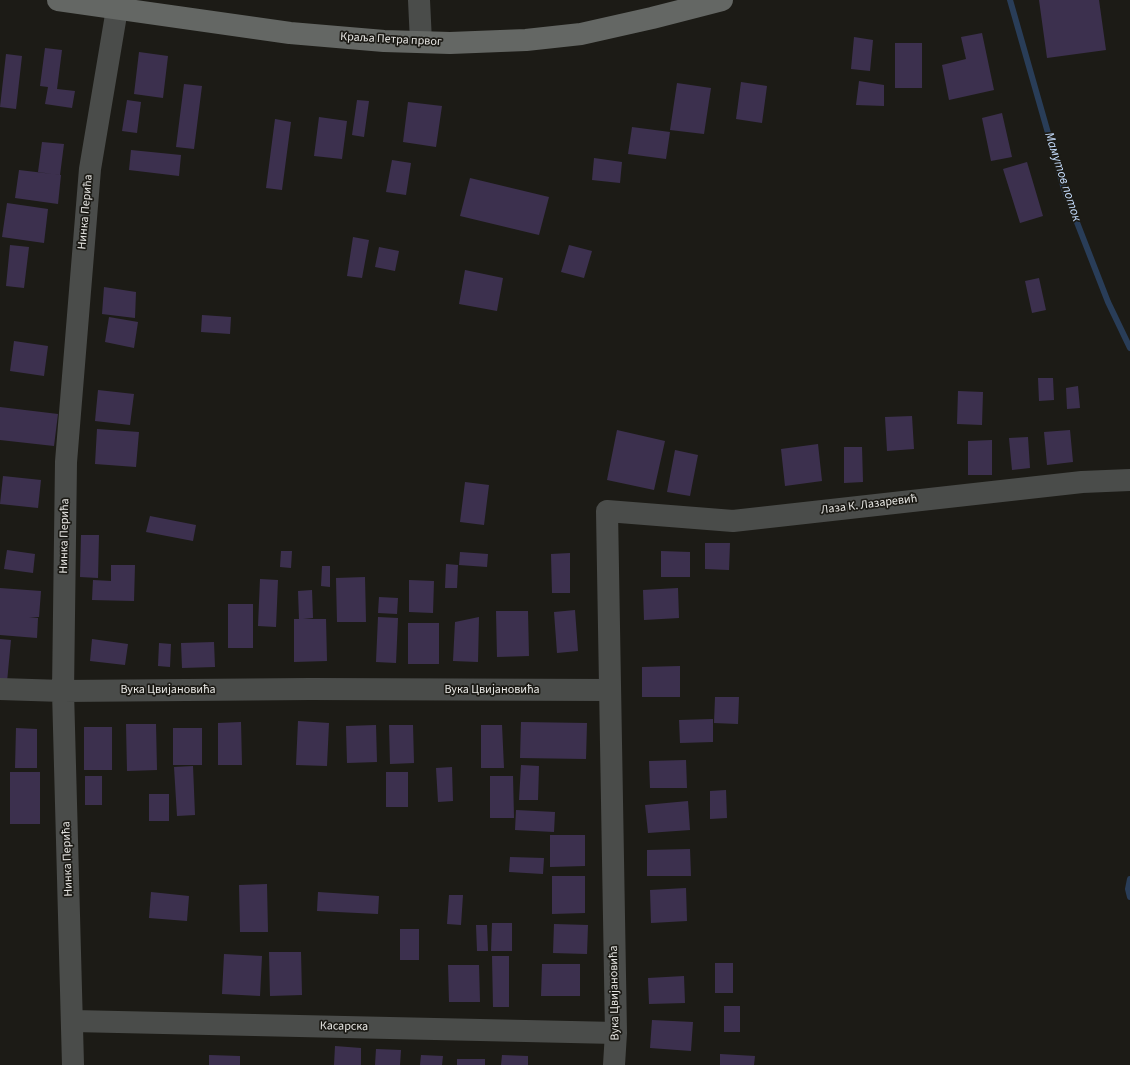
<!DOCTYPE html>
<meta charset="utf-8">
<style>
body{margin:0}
canvas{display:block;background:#1c1b16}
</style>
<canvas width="1130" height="1065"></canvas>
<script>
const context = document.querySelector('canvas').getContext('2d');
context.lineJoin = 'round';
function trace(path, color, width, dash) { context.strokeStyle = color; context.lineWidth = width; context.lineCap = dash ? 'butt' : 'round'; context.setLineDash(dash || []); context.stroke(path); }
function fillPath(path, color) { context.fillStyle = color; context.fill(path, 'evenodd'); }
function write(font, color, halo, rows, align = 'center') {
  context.font = font + ' "Source Sans 3",sans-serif'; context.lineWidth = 3.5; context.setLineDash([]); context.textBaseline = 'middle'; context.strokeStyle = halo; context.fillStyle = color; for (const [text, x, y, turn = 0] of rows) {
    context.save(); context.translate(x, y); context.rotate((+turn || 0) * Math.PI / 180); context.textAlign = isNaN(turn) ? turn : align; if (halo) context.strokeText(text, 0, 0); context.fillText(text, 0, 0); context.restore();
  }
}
trace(new Path2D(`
 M1010 0 1064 189 1108 302 1130 348
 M1130 879 1128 889 1130 897`), '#293d58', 6);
fillPath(new Path2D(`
 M1039 0H1099L1106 50 1047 58Z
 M982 33 994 90 949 100 942 65 966 59 961 37Z
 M854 37 873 40 870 71 851 69Z
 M895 43H922V88H895Z
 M45 48 62 50 57 89 75 91 72 108 45 104 48 87 40 86Z
 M139 52 168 56 163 98 134 94Z
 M6 54 22 56 16 109 0 107Z
 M859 81 884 85V106L856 105Z
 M741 82 767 86 762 123 736 119Z
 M677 83 711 88 704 134 670 130Z
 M184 84 202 86 194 149 176 147Z
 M127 100 141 102 137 133 122 131Z
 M357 100 369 101 364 137 352 135Z
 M408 102 442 106 436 147 403 142Z
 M1002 113 1012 157 991 161 982 118Z
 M319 117 347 121 342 159 314 156Z
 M275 119 291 122 282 190 266 188Z
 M632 127 670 132 666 159 628 154Z
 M42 142 64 144 60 175 38 172Z
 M131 150 181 155 179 176 129 170Z
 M594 158 622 162 620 183 592 180Z
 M392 160 411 163 406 195 386 192Z
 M1027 162 1043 216 1020 223 1003 169Z
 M19 170 61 175 58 204 15 198Z
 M470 178 549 197 539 235 460 216Z
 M7 203 48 209 44 243 2 237Z
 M353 237 369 240 362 278 347 276Z
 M10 245 29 247 24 288 6 286Z
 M569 245 592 251 584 278 561 272Z
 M379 247 399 251 395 271 375 267Z
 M465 270 503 278 497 311 459 304Z
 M1039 278 1046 310 1032 313 1025 281Z
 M104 287 136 292 135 318 102 314Z
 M202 315 231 317 230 334 201 332Z
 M109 317 138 322 134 348 105 342Z
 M14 341 48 346 44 376 10 371Z
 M1038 378H1053L1054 400 1039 401Z
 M1078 386 1080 408 1067 409 1066 388Z
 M98 390 134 394 130 425 95 421Z
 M958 391 983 392 982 425 957 424Z
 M0 407 58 414 54 446 0 440Z
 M912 416 914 449 887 451 885 417Z
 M97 429 139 432 136 467 95 464Z
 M617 430 665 441 654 490 607 480Z
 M1070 430 1073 462 1047 465 1044 432Z
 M1028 437 1030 468 1012 470 1009 438Z
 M992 440V475H968V441Z
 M818 444 822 481 785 486 781 449Z
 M844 447H862L863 482 844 483Z
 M675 450 698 455 690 496 667 492Z
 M3 476 41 480 38 508 0 504Z
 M465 482 489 485 484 525 460 522Z
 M150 516 196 525 193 541 146 532Z
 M81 535H99L98 578 80 577Z
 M705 543H730L729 570 705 569Z
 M7 550 35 554 33 573 4 569Z
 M281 551H292L291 568 280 567Z
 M661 551 690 552V577H661Z
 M460 552 488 554 487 567 459 565Z
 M570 553V593H552L551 554Z
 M446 564 458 565 457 588H445Z
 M111 565H135L134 601 92 600 93 580 111 581Z
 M322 566H330V587L321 586Z
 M365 577 366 622H337L336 578Z
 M260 579 278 580 276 627 258 626Z
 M409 580 434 581 433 613 409 612Z
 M0 588 41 591 39 617H29L38 618 37 638 0 635Z
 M678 588 679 618 644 620 643 590Z
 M312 590 313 618 303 619H326L327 661 294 662V619H299L298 591Z
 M379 597 398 598 397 614 378 613Z
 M228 604H253V648H228Z
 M575 610 578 651 557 653 554 612Z
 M496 611H528L529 656 497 657Z
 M378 617 398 618 396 663 376 662Z
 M479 617 478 662 453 661 455 622Z
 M408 623H439V664H408Z
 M0 639 11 640 7 682H0Z
 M92 639 128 644 125 665 90 661Z
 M214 642 215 667 182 668 181 643Z
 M159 643 171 644 170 667 158 666Z
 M680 666V697H642V667Z
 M715 697H739L738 724 714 723Z
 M713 719V742L680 743 679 720Z
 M298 721 329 723 327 766 296 765Z
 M241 722 242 765H218V723Z
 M521 722 587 723 586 759 520 758Z
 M126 724H156L157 770 127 771Z
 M376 725 377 762 347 763 346 726Z
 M389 725H413L414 763 390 764Z
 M481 725H502L504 768H481Z
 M84 727H112V770H84Z
 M16 728 37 729V768H15Z
 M173 728H202V765H173Z
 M686 760 687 788H650L649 761Z
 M521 765 539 766 538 800H519Z
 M193 766 195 815 177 816 174 767Z
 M452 767 453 801 438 802 436 768Z
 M10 772H40V824H10Z
 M386 772H408V807H386Z
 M85 776H102V805H85Z
 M490 776H513L514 818H490Z
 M726 790 727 818 710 819V791Z
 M149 794H169V821H149Z
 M688 801 690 830 648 833 645 805Z
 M516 810 555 812 554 832 515 830Z
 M550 835H585V866L550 867Z
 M690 849 691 876H647V850Z
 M510 857 544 858 543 874 509 872Z
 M552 876H585V913L552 914Z
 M267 884 268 932H240L239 885Z
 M686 888 687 921 651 923 650 890Z
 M151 892 189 896 187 921 149 918Z
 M318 892 379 896 378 914 317 911Z
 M449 895H463L461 925 447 924Z
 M492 923H512V951H491Z
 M554 924 588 925 587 954 553 953Z
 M476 925H487L488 951H477Z
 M400 929H419V960H400Z
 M269 952H301L302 995 270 996Z
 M224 954 262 956 260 996 222 994Z
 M492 956H509V1007H493Z
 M715 963H733V993H715Z
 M542 964H580V996H541Z
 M448 965H479L480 1002H449Z
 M684 976 685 1003 649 1004 648 978Z
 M724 1006H740V1032H724Z
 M652 1020 693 1022 691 1051 650 1048Z
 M335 1046 361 1048V1065H334Z
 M376 1049 401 1050 400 1065H375Z
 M720 1054 755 1056 754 1065H720Z
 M209 1055 240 1056V1065H209Z
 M421 1055 443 1056 442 1065H420Z
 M502 1055 528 1056V1065H501Z
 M457 1059H485V1065H457Z`), '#3c304e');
trace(new Path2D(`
 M419 0 421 42
 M0 689 63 691 310 689 610 690
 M73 1021 616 1033
 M73 1065 63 691 66 462 90 169 117 9
 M614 1065 616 1033 607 511 733 521 1082 482 1130 480`), '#4a4c4a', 22);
trace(new Path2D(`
 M58 0 290 33 384 41 450 43 526 40 581 34 652 18 722 0`), '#646764', 22);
write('12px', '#e7e6e3', '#1c1b16', [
 ["Краља Петра првог",391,40,3],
 ["Нинка Перића",86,212,-85],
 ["Лаза К. Лазаревић",869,505,-7],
 ["Нинка Перића",65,536,-89],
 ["Вука Цвијановића",168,690],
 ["Вука Цвијановића",492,690],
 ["Нинка Перића",68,859,-92],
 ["Вука Цвијановића",615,993,-91],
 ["Касарска",344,1027,1]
]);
write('italic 13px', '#c6ddfd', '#1c1b16', [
 ["Мамутов поток",1062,177,72]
]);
</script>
